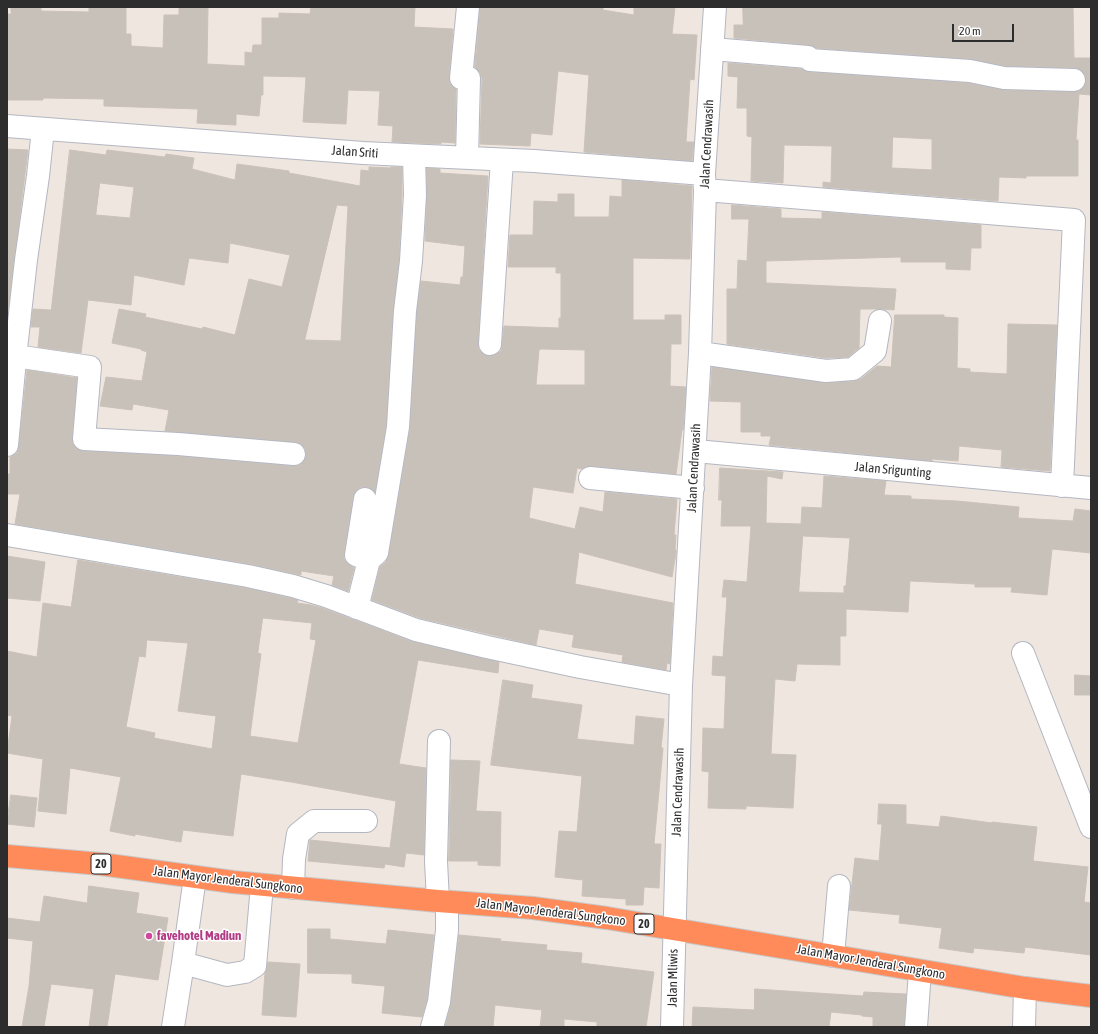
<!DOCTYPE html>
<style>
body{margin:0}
#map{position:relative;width:1098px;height:1034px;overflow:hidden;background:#efe6df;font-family:"Asap Condensed",sans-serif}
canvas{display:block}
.frame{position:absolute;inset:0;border:8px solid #2d2d2d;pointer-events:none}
.scale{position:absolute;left:952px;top:24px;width:62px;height:18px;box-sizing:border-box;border:2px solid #2d2d2d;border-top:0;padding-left:5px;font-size:12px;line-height:14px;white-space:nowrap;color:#2d2d2d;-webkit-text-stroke:3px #fff;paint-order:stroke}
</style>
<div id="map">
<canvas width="1098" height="1034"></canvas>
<div class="frame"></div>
<div class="scale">20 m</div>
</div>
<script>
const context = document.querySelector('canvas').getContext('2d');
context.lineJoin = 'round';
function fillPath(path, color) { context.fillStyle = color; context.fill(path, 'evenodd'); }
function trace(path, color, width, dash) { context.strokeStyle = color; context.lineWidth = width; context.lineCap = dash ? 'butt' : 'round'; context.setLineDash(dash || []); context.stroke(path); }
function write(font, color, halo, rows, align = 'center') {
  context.font = font + ' "Asap Condensed",sans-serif'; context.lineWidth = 3; context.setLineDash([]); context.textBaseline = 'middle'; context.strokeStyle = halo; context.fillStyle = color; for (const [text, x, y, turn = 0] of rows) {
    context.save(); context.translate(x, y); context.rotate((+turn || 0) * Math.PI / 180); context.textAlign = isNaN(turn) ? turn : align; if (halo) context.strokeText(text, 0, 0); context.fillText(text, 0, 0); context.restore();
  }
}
const building = new Path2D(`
 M11 7H41V11L89 12V7H126V34H131V46L163 48 164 15H179V7H208L207 64 245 66V52L252 53 253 45H262V18H279V13L310 14 311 7H415L414 27 453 29 449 77 450 84 456 89 455 143 441 142V144L392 142 393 126 378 125 380 91 348 90 346 124 303 122 306 77 263 76V95H261L259 116 236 114V125L197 123 198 109 104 106V99L43 98V100H7V14H11Z
 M480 7H603V10L634 15V7H675L672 34 697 35 694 80 690 79 686 142H694L692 161 584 152 589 75 558 71 552 135 531 133 530 146 480 144 482 78 480 72 475 67Z
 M743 7H1073L1074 58H1091V95L1079 94 1076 140H1078V176H1026V178L999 177 998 201 823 187V182L831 183 832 146 784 145 783 183 751 181 752 137 747 136V108H737L738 77 728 76V63L802 69 809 72 968 83 1004 90 1074 92 1080 91 1084 87 1086 80 1085 74 1081 70 1074 68 1005 66 971 59 816 48 809 45 734 38V25H743ZM893 137 932 139V170L892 168Z
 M7 149 28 150 7 317Z
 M70 150 106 155 107 150 165 157 166 154 194 158 192 169 235 180 237 164 289 171V173L360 186 361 170 369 171V167L391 168V167H402V195L399 260 393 310 386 426 375 492 367 487H361L356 491 353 497 344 553V559L347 563 354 568 348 591 332 585 334 576 301 571V575L250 564 15 524 20 494H7V474H10V457L17 453 19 446 27 370 77 378 72 438 73 444 77 449 83 451 177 456 293 466 300 465 304 461 306 455 305 448 301 444 295 442 165 431 169 410 133 404 132 410 100 406 106 377 142 381 147 352 141 350V349L112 343 119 309 146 314 145 317 202 329 203 327 235 335 249 279 282 287 290 255 230 243 228 263 189 258 184 285 134 275 131 305 88 300 81 353 38 347 40 327H31L33 309 51 310ZM100 183 134 187 130 218 96 215ZM337 205 348 206 341 341 305 340Z
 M427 168 440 169V173L488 176 478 343 479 350 483 354 489 356 495 355 501 351 502 345 504 326 559 328V318H561V273H556V267H508L510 235H533L534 201 558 202V194H574V217H609L610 196 622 197V180L692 186 690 259 633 258V320H665V315H681V344H671L670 386 686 387 683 430H682L676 474 591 466 585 467 582 469 577 468 573 493 533 487 529 518 575 529 580 507 603 512 605 492 677 499 674 535H676L675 550H676V553L672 577 579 552 575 584 673 603 670 664 667 663 666 670 622 662 623 655 572 647 574 635 539 629 536 645 420 618 372 600 380 567 386 562 389 555 410 429 417 312 421 281 460 285 461 277H463L465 246 425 241 427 196ZM542 349 585 350V385H536L539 350Z
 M732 205 781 209V218L822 219V212L981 225V248H971L970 270 946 269V262H901V257L766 261V283L896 289 894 310 882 309H860L859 348 848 357 826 358 727 344V289H737L738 260 747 261 749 219H732Z
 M895 315H944V317L958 318 957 368 970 369V372L1007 374 1008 324 1057 325 1050 471 1001 467 1002 450 959 446 958 461 932 459V461L769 445 771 436H761V432H741V402L710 401 712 367 827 383 854 381 861 379 877 366 891 367Z
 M720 468 783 472 782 479 767 476 766 523 801 524 802 507 822 508 824 476 886 481 884 495 911 496V499L957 501 1019 507 1018 518 1073 521 1075 509 1091 511V553L1052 549 1047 595 1011 592 1012 587H975V584L910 581 908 612 846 609V636H840V665L797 664 795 681 775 679 771 754 796 755 793 808 746 806V809L708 808 709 772 702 771 703 728 724 729 726 676 712 675 713 656 723 657 727 597H722L724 580 747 582 751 526H721L722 500H719ZM803 536 850 538 846 586H844V593L799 592Z
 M7 556 45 562 40 601 7 598Z
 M78 560 246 588 290 598 298 600 297 603 311 605 322 608 413 642 499 662 498 673 418 660 399 764 426 768 424 855 406 853 404 867 385 864 384 868 308 861 310 840 390 848 396 801 291 782 241 774 233 836 183 830 181 842 135 834V836L110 831 121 777 70 768 66 814 38 811 43 759 7 753 12 716 7 715V651L37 657 43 603 71 607ZM263 618 312 623 310 639 316 640 298 743 250 736 261 654 258 653ZM147 640 188 643 178 711 216 716 212 749 154 738 155 733 126 727 139 656 145 657Z
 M1075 675 1091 676V695H1075Z
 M503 680 533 685 531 698 582 705 577 739 634 745 636 716 664 719 661 748H663L654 844H661L659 888 644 887 643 905H626V899L582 896 583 880 555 877 559 831 577 832 582 776 491 765Z
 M451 760 480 761 476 811 501 812 500 866 478 865V861H449Z
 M11 795 37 798 34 827 7 824Z
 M879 804 906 805V824L939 827 941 816 992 823V822L1037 827 1033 861 1088 867 1084 902 1091 903V955L1025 947 1024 953 974 948 973 953 939 948 942 928 899 923 900 915 849 910 855 858 879 861 882 824H878Z
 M89 886 139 893 136 913 168 918 158 980 115 974 107 1027H89L94 989 51 984 44 1027H22L29 986 33 941 7 938V918L40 922 44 896 87 903Z
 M308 929H330V939L386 944 388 930 434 935 427 1000 422 1017 382 1013 385 986 352 983V974L308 973Z
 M459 935 501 939 500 941 547 945 546 950 582 953 581 963 654 972 646 1027H597V1022L564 1019V1027H540L542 1010 495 1005 493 1027H445L451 1004Z
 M268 962 300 964 296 1017 262 1015 265 973Z
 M755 989 863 996 864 992 906 994 904 1027H873V1017L862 1016V1015L831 1012 829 1027H692L693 1007 754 1010Z`);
fillPath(building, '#c8c1ba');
trace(building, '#cbc1b8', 1);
const minor = new Path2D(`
 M712 49 808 57 810 60 970 71 1004 78 1074 80
 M7 126 363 153 534 161 704 174
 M467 158 469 78H461L468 7
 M705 190 1074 220 1062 486
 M490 344 502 160
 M700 353 826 371 853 369 875 351 880 321
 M15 356 90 367 84 439 178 444 294 454
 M7 445 16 349 26 260 38 176 43 129
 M696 451 1091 488
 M590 478 693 488
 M7 535 248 576 293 586 326 596 416 630 487 647 580 667 681 685
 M369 560 377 553 398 427 405 311 411 261 415 195 414 156
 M357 608 369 560 356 555 365 499
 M1023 653 1091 827
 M293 888 294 859 298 834 314 821H366
 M438 901 436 861 439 741
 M833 956 839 886
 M183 963 227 975 245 972 255 966 262 885
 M173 1027 183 963 195 877
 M432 1027 439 1002 447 930V902
 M672 1027 681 685 700 353 705 190 704 174 715 7
 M916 1027 920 971
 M1024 1027 1025 988`);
const highway = new Path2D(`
 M7 856 101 864 233 882 438 901 533 908 607 918 1025 988 1091 996`);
trace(minor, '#b3b7c1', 24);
trace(highway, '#c8c8c8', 24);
trace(minor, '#fff', 22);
trace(highway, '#ff8a5a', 22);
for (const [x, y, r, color] of [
 [149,936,4,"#d1479c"]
]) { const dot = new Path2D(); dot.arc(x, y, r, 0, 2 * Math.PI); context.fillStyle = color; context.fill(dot); trace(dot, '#fff', 1.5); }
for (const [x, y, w] of [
 [101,864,20],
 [644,924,20]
]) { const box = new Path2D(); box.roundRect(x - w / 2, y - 10, w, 20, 3); context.fillStyle = '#fff'; context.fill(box); trace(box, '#2d2d2d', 1); }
write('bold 12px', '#2d2d2d', null, [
 ["20",101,864],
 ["20",644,924]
]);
write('13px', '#2d2d2d', '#fff', [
 ["Jalan Cendrawasih",707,144,-87],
 ["Jalan Sriti",355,152,4],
 ["Jalan Cendrawasih",694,468,-87],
 ["Jalan Srigunting",893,470,5],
 ["Jalan Cendrawasih",678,792,-88],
 ["Jalan Mayor Jenderal Sungkono",228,880,7],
 ["Jalan Mayor Jenderal Sungkono",551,912,7],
 ["Jalan Mayor Jenderal Sungkono",871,962,10],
 ["Jalan Mliwis",673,978,-89]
]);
write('bold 13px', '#b23c85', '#fff', [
 ["favehotel Madiun",157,936]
], 'left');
</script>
